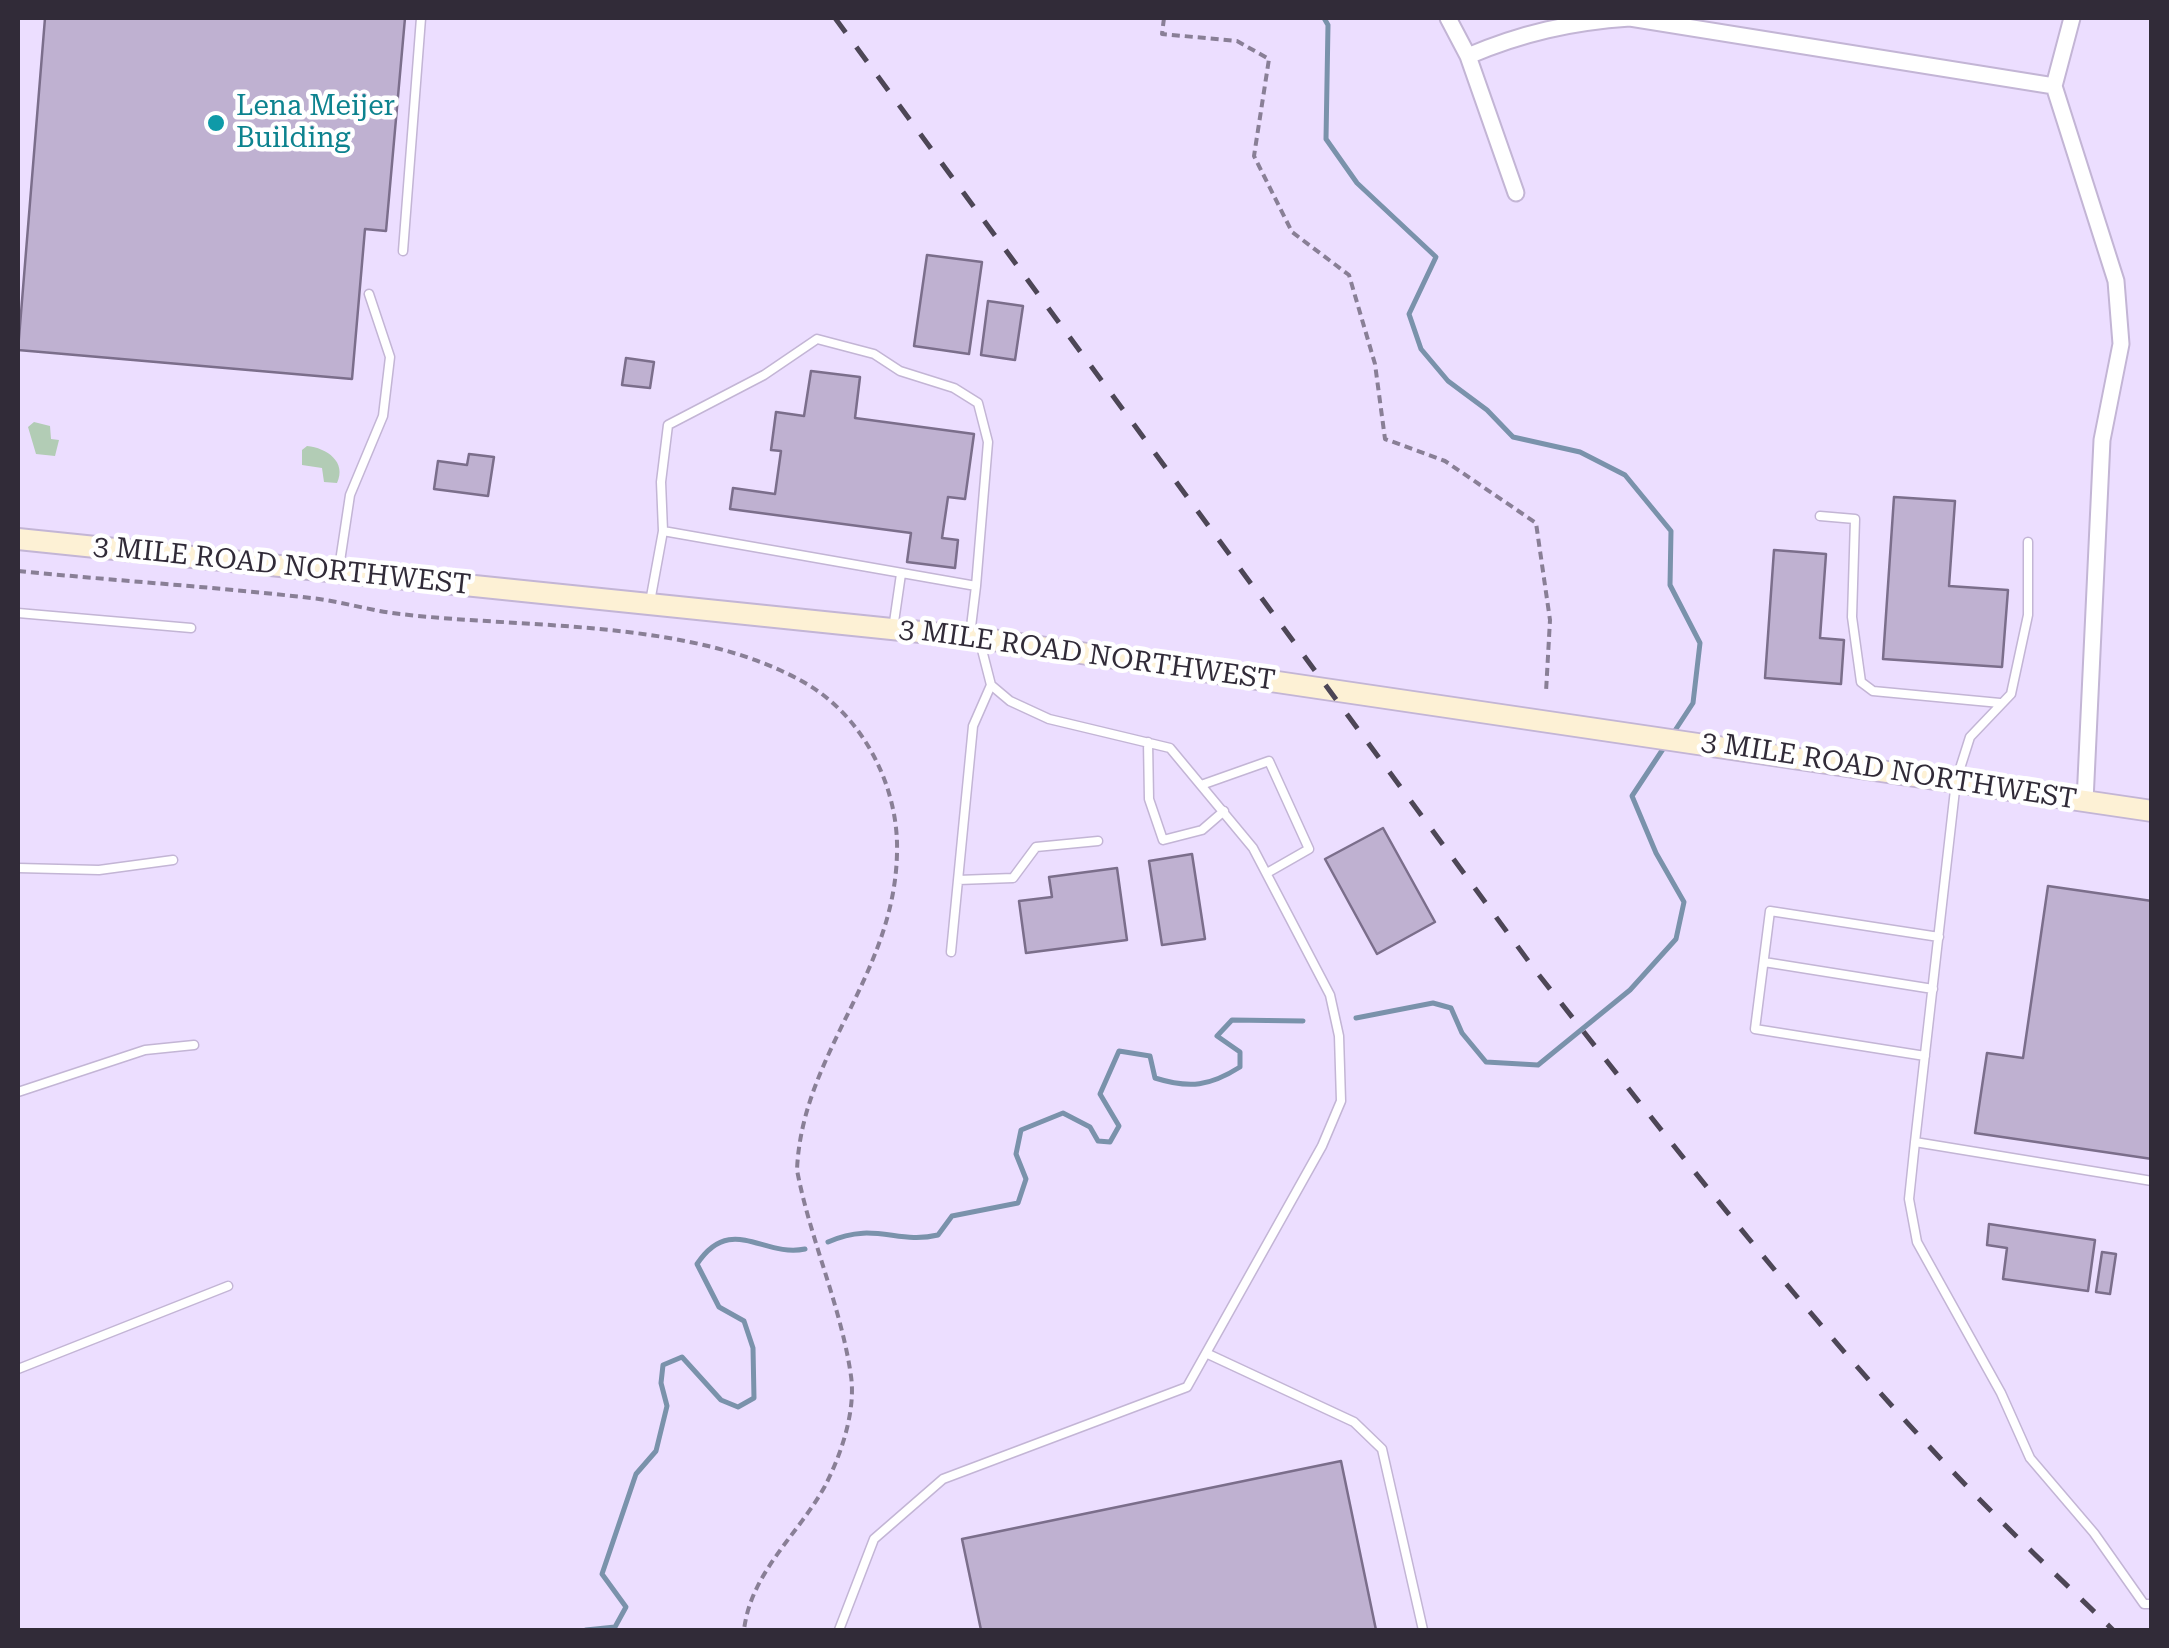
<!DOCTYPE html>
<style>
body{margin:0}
#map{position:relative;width:2169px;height:1648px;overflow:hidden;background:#ecdeff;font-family:"Roboto Serif",serif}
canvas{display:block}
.frame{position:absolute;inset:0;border:20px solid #312b38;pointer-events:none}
</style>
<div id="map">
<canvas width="2169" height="1648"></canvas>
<div class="frame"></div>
</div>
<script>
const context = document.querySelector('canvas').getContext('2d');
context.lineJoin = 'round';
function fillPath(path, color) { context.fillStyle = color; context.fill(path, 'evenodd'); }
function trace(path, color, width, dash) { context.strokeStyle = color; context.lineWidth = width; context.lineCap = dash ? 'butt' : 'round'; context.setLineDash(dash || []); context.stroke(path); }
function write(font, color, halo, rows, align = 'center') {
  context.font = font + ' "Roboto Serif",serif'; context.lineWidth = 9; context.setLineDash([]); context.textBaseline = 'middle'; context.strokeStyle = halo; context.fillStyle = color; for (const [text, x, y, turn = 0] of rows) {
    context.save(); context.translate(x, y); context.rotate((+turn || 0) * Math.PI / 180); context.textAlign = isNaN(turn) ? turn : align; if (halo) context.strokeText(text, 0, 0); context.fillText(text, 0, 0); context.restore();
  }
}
fillPath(new Path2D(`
 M34 422 50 426 51 439 59 440 55 456 36 454 28 427Z
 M307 446C327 448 347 462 337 483L324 482 322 468 302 465V450Z`), '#b2ccb5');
trace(new Path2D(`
 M1324 18 1328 25 1326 139 1357 183 1436 257 1409 314 1421 349 1448 381 1487 410 1513 437 1580 452 1625 475 1671 531 1670 585 1700 643 1693 703 1674 732
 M1356 1018 1433 1003 1451 1008 1462 1033 1486 1062 1538 1065 1630 990 1676 939 1684 902 1656 853 1632 796 1665 746
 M828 1242C875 1221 897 1245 938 1235L952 1216 1018 1203 1026 1179 1016 1154 1021 1130 1063 1113 1090 1127 1098 1141 1110 1142 1119 1126 1100 1094 1119 1051 1150 1056 1155 1078C1190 1089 1210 1086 1240 1067V1052L1217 1036 1232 1020 1303 1021
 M586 1630 615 1627 626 1607 602 1574 636 1474 656 1451 667 1406 661 1383 663 1365 682 1357 721 1400 738 1407 754 1398 753 1348 744 1321 719 1307 697 1264C731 1213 763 1258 805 1249`), '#7a92ab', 5);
const building = new Path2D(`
 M45 18H405L386 231 365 229 352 379 18 350Z
 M927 255 982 262 969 354 914 346Z
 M988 301 1023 306 1015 360 981 355Z
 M626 358 654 362 650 388 622 385Z
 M811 371 860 377 855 418 974 434 965 499 948 497 942 538 958 540 955 568 907 562 911 533 730 509 733 488 775 494 781 451 771 450 776 412 804 416Z
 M469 454 494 457 488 496 434 489 438 461 467 465Z
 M1894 497 1955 501 1949 586 2008 590 2002 667 1883 659Z
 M1774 550 1826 554 1820 638 1844 640 1841 684 1765 678Z
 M1383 828 1435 922 1377 954 1325 859Z
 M1192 854 1205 939 1162 945 1149 861Z
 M1117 868 1127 940 1026 953 1019 901 1052 897 1049 877Z
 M2048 886 2152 901V1159L1975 1133 1987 1053 2023 1058Z
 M1989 1224 2095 1240 2088 1291 2003 1279 2007 1248 1987 1245Z
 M2102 1252 2116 1254 2110 1294 2096 1292Z
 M1341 1461 1376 1630H981L962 1539Z`);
fillPath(building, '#bfb1d1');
trace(building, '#7b6e8b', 2.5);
const lane = new Path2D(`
 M403 251 421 18
 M1820 516 1855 519 1852 617 1861 682 1873 691 2000 703
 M663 531 661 482 668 425 764 375 817 339 874 354 900 371 954 388 978 403 988 442 976 586
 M2028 542V615L2011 694 1970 737 1956 781 1915 1142 2152 1181
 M339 568 350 495 383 416 390 357 369 294
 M650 602 663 531 976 586 970 635
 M18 613 191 628
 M893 629 901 574
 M1148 742 1149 799 1163 840 1202 830 1224 811
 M1204 784 1269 761 1309 849 1267 873
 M18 868 99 870 173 860
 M958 880 1013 878 1036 847 1098 841
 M951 952 973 726 991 685
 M1764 962 1933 989
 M1925 1056 1755 1029 1770 911 1939 937
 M18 1092 145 1050 194 1045
 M1915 1142 1909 1199 1917 1242 2001 1393 2030 1458 2094 1533 2144 1604H2152
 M1208 1354 1354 1422 1382 1449 1423 1630
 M18 1369 228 1286
 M839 1630 874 1539 943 1479 1187 1387 1322 1146 1341 1101 1339 1036 1330 995 1253 848 1170 748 1049 719 1010 701 991 685 980 642`);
const street = new Path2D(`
 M1448 18 1468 56 1516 193
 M2072 18 2054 86 2116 281 2121 344 2102 440 2085 801
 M1468 56C1522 33 1571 22 1630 18L2054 86`);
const secondary = new Path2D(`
 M18 539 979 638 2152 811`);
trace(lane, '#c3b5d5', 11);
trace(street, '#c3b5d5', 19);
trace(secondary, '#c3b5d5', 24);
trace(new Path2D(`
 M1164 18 1162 34 1237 41 1269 59 1254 156 1292 232 1349 275 1375 364 1385 439 1445 461 1536 523 1550 620 1546 692
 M18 571C118 581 219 587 319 599 346 603 373 611 400 614 528 629 693 618 807 684 861 716 895 780 897 842 900 971 802 1050 797 1170 810 1239 841 1306 851 1376 856 1411 841 1455 825 1486 798 1535 751 1572 744 1630`), '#897f96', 4, [8, 5]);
trace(lane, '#fff', 8);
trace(street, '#fff', 15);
trace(secondary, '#fdf1d5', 20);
trace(new Path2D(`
 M835 18 1535 970C1671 1142 1805 1317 1957 1476 2007 1529 2061 1579 2113 1630`), '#4d4656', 5, [18, 18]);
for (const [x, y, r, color] of [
 [216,123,10,"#0f9aa8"]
]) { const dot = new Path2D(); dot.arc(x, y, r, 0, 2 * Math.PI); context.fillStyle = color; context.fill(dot); trace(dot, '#fff', 4); }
write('28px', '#0d838f', '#fff', [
 ["Lena Meijer",236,107],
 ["Building",236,139]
], 'left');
write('28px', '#312b38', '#fff', [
 ["3 MILE ROAD NORTHWEST",282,566,6],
 ["3 MILE ROAD NORTHWEST",1087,655,8],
 ["3 MILE ROAD NORTHWEST",1889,771,9]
]);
</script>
